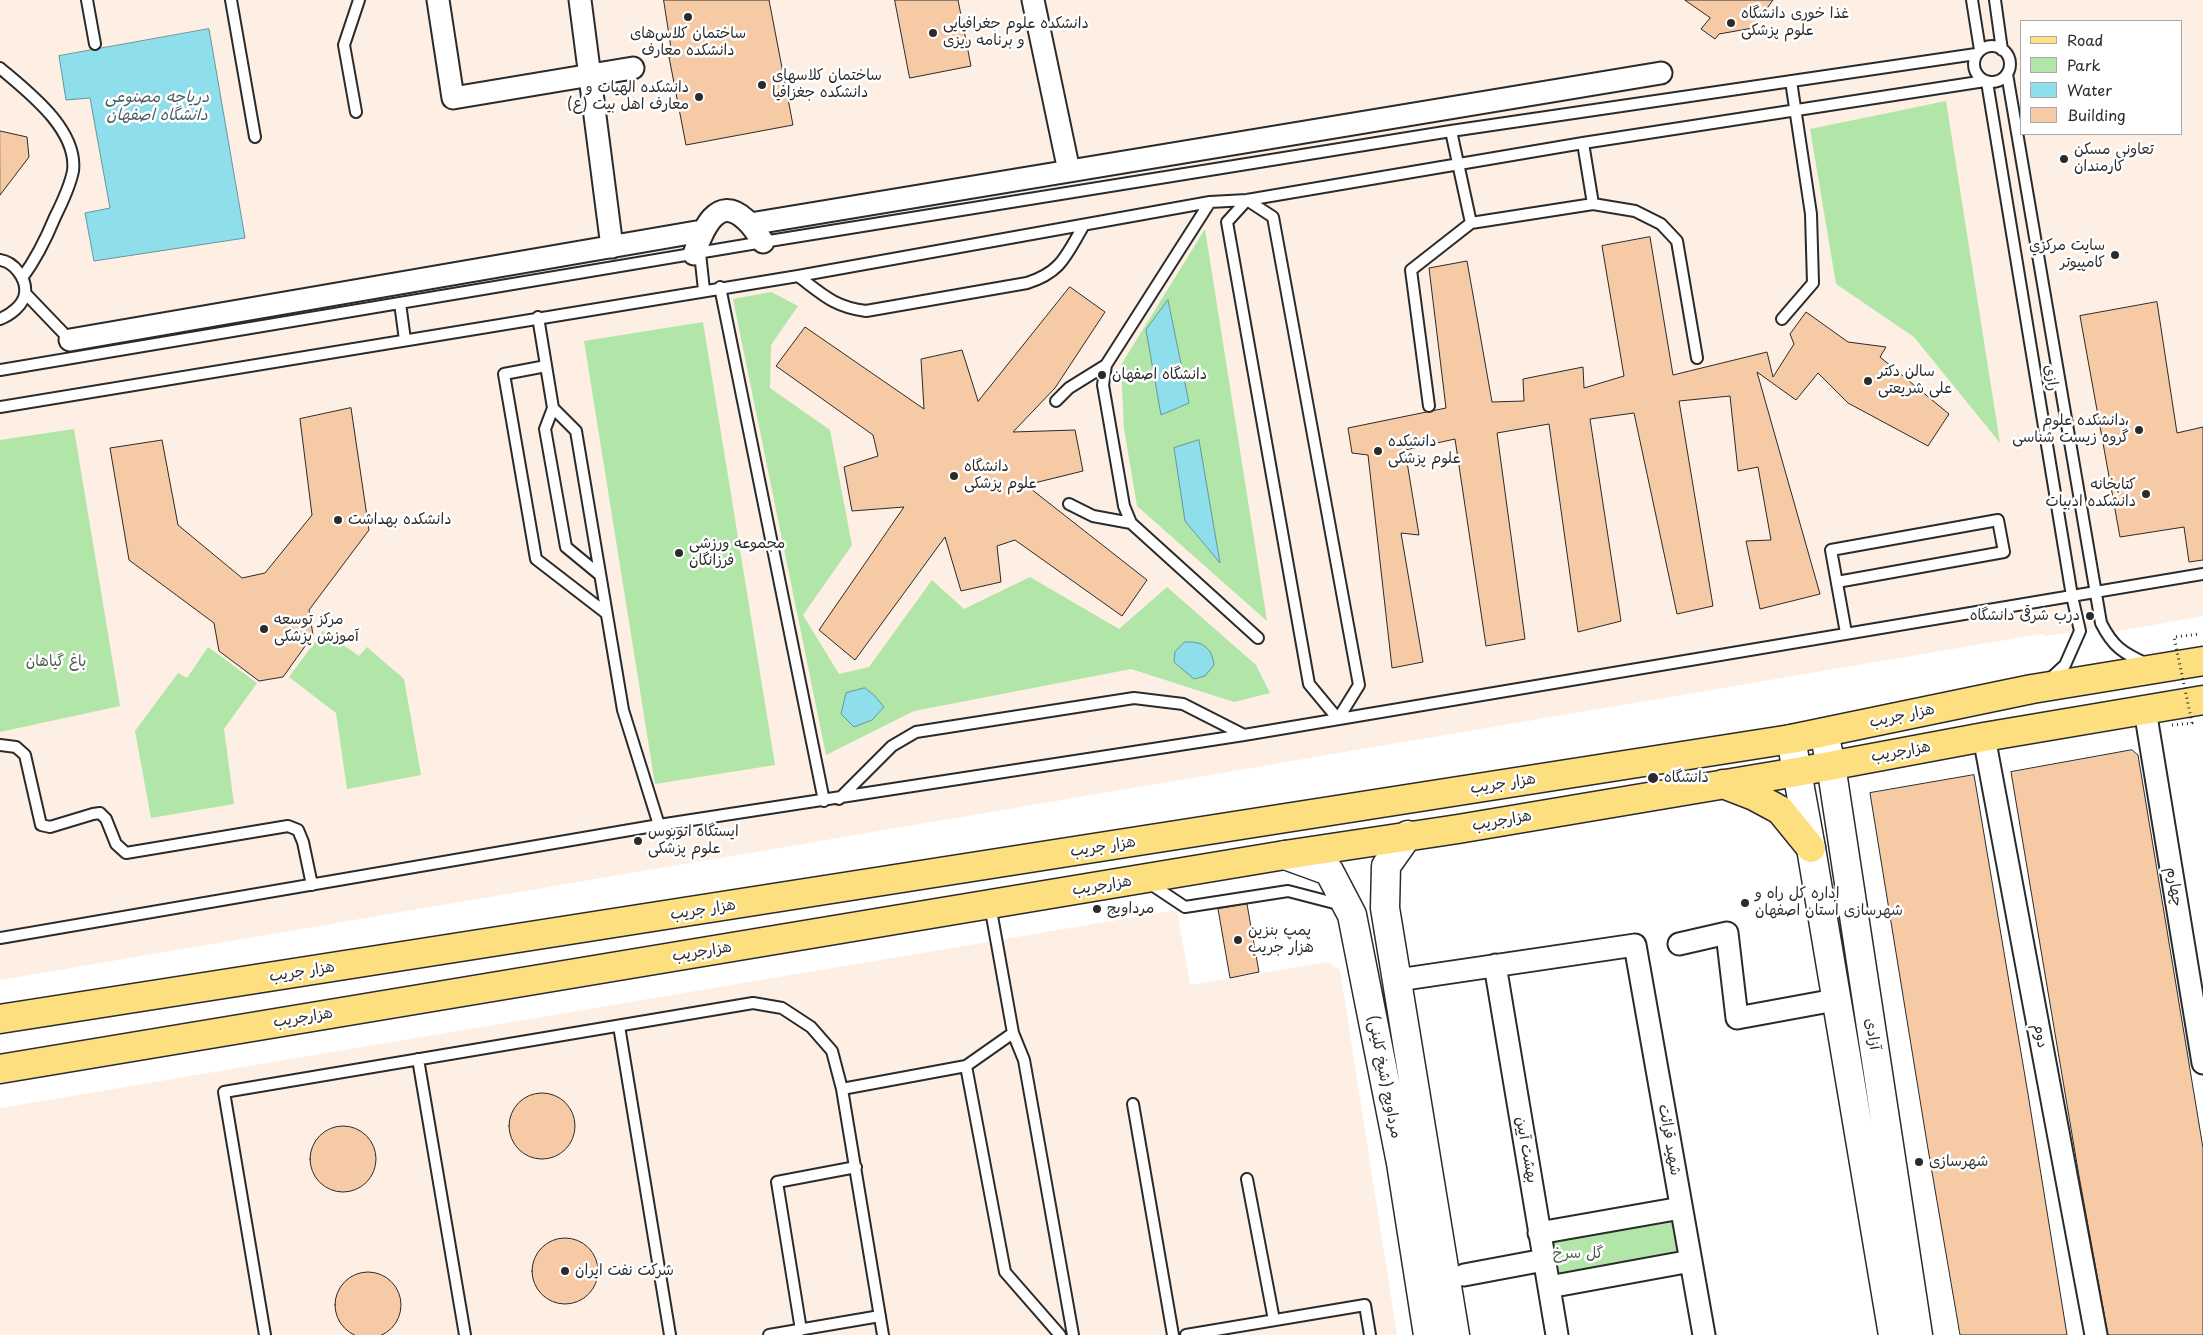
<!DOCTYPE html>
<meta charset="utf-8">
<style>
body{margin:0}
#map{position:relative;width:2203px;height:1335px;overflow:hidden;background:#fff;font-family:"Playpen Sans",sans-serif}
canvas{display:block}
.legend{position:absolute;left:2020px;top:20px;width:162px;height:115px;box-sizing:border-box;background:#fff;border:1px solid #aaa;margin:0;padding:6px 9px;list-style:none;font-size:15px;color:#2b2b2b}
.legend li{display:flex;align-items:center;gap:10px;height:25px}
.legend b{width:25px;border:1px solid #aaa}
</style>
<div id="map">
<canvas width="2203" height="1335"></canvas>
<ul class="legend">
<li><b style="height:6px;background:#fddf80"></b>Road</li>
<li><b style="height:14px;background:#b1e6a8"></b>Park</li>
<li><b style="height:14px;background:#8fdeec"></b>Water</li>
<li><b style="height:14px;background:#f7caa6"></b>Building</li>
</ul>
</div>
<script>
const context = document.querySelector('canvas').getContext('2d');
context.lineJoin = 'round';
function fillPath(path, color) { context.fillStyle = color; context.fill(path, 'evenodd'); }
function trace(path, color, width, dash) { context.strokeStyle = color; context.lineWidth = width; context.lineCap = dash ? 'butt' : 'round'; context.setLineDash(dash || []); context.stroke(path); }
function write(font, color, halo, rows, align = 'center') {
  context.font = font + ' "Playpen Sans","Playpen Sans Arabic",sans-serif'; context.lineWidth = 5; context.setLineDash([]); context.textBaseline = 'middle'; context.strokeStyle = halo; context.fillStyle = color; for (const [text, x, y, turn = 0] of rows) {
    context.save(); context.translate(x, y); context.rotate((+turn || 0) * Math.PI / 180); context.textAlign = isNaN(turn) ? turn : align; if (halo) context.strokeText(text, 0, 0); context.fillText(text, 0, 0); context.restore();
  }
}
fillPath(new Path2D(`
 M0 0H2203V616L2108 633 2105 623 2093 625V628L2080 631 2046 636 2041 634 0 980ZM2022 21H2182V134H2022Z
 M1177 910 1190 985 1328 962 1340 970 1397 1335H0V1108Z`), '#fdefe4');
fillPath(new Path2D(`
 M1946 101 2000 443 1914 337 1836 284 1810 129Z
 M1205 229 1267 621 1137 506 1124 429 1121 365Z
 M771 292 798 306 771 345 770 388 830 430 852 545 803 615 839 674 869 667 932 580 964 609 1030 577 1119 629 1167 587 1256 665 1270 693 1234 702 1131 669 914 711 826 755 733 299Z
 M703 322 775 765 655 784 584 341Z
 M74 429 120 706 0 732V440Z
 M323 631 359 656 367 647 404 679 421 775 347 789 336 713 289 677Z
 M208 647 257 683 224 729 234 804 151 818 135 731 178 673 187 678Z
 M1681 1208 1691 1261 1549 1287 1539 1233Z`), '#b1e6a8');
const water = new Path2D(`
 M209 29 245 238 94 261 85 213 110 208 90 98 66 100 59 56Z
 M1168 300 1189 403 1161 415 1146 330Z
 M1199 440 1220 563 1185 521 1174 448Z
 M1185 642C1202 641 1212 647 1214 665L1205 676 1194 679 1174 662 1175 652Z
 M865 688 875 696 884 707 872 720 854 727 841 714 846 693Z`);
fillPath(water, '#8fdeec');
trace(water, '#67969f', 1);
const building = new Path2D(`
 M664 0H769L793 125 686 145 669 57H672Z
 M895 0H958L971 66 910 78Z
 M1685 0H1773L1753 28 1719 34 1715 39 1701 29 1710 18Z
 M0 131 27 137 29 157 0 195Z
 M1650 237 1673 375 1767 352 1773 377 1794 344 1790 334 1806 312 1848 342 1886 347 1880 357 1949 414 1928 446 1848 403 1818 373 1796 400 1757 372 1820 594 1760 609 1746 541 1771 540 1758 467 1738 471 1730 396 1679 401 1713 606 1677 614 1634 413 1590 419 1621 621 1578 632 1549 424 1497 433 1525 639 1486 646 1455 439 1405 450 1419 535 1401 533 1423 662 1392 668 1368 455 1352 453 1348 428 1446 408 1429 268 1467 261 1492 402 1524 401 1523 379 1583 367 1584 388 1624 376 1602 246Z
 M1070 287 1105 312 1055 388 1013 432 1075 430 1083 471 1026 485 1147 580 1122 616 1015 540 997 546 1001 582 961 591 945 537 855 660 819 630 904 507 852 511 844 467 878 456 873 435 776 366 805 327 924 409 921 359 962 350 978 401Z
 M2157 302 2177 433 2203 427V560L2189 562 2184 527 2120 537 2080 316Z
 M351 408 369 530 309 610 313 635 283 677 259 681 219 651 214 623 129 560 110 448 162 440 178 525 242 578 265 573 312 515 300 419Z
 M2132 750 2138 755 2203 1148V1335H2108L2079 1176 2011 772Z
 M1974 775 2028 1094 2067 1335H1960L1927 1143 1870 793Z
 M1247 904 1259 972 1230 978 1218 909Z
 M509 1126a33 33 0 1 1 66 0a33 33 0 1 1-66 0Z
 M310 1159a33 33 0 1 1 66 0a33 33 0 1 1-66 0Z
 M532 1271a33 33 0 1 1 66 0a33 33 0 1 1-66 0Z
 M335 1305a33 33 0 1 1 66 0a33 33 0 1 1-66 0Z`);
fillPath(building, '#f7caa6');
trace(building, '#2b2b2b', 1);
const lane = new Path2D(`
 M87 0 95 44
 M231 0 255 137
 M1972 0 1980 50
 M1995 0 2002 50
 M1974 64a18 18 0 1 1 36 0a18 18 0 1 1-36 0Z
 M0 68C27 91 78 129 73 171 70 186 62 203 55 217 46 239 36 259 22 278
 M2007 74 2101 623C2113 647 2123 653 2147 664
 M1987 82 2072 596 2080 631 2065 665 2051 678
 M356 112 344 45 359 0
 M1451 131 1471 223
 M1583 143 1593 204 1635 211 1661 224 1677 241 1697 358
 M1247 200 1273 217 1359 685 1338 719 1309 684 1227 222Z
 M1210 202 1106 365 1103 385 1124 506 1131 523 1258 638
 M700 253 704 290
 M0 260C14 262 27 279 25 293 24 305 10 315 0 319
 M798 276C822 294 834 307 866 311L1027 283C1062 272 1066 255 1084 225
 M720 287 824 801
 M25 293 71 341
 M400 303 405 340
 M538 317 553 408 576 431 623 710 659 825
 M1782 319 1813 283 1811 214 1791 81
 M546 366 504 374 536 559 606 613
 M0 370 763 242 1451 131 1976 54
 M1056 401 1069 388 1106 365
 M1429 406 1411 270 1471 223 1593 204
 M0 407 798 276 1210 202 1247 200 1583 143 1985 81
 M553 408 545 429 566 547 600 575
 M1069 504 1093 516 1131 523
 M1837 582 2004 552 1998 520 1831 550 1846 633
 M0 745 16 747 25 755 41 825 50 827 93 814 100 813 106 819 116 844 126 853 288 826 298 830 303 842 312 885
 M839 799 892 746 916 732 1134 698 1183 704 1244 735
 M1149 883 1185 907 1288 891 1342 905
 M990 905 1013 1033 1024 1060 1073 1335
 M0 938 659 825 1244 735 2203 574
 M619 1026 670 1335
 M418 1059 465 1335
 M966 1066 1005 1272 1060 1335
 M842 1089 966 1066 1013 1033
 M1133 1104 1173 1335
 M1247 1179 1274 1320
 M801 1330 777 1182 856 1167
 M265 1335 224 1092 753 1003 782 1008 811 1027 832 1051 842 1089 883 1335
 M769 1335 880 1316
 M1186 1335 1365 1305 1370 1335`);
const street = new Path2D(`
 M438 0 453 98 633 68
 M580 0 612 247
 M1033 0 1069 171
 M750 224 1661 73
 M694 254C702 232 717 192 746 220 753 226 758 235 763 242
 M70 340 702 231
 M2145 710 2203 1063
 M1984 737 2096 1335
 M1679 944 1727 933 1737 1018 1835 1000
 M1495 965 1557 1335
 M1398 980 1635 945 1704 1335
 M1539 1233 1681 1208
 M1464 1275 1544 1260
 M1549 1287 1691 1261`);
const secondary = new Path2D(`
 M1824 733 1831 765 1918 1335
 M1791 739 1811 848 1893 1335
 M1408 835 1386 866 1385 908 1455 1335
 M1285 855 1329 871 1352 915 1401 1163 1428 1335`);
const primary = new Path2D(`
 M1723 784 1754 796 1780 810 1811 848
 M0 1019 1791 739 2032 689 2203 661
 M0 1069 1285 855 1458 829 1797 772 1984 737 2203 700`);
trace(lane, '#2b2b2b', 14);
trace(street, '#2b2b2b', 25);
trace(secondary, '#2b2b2b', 31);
trace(primary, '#2b2b2b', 31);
trace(lane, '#fff', 10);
trace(street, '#fff', 21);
trace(secondary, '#fff', 28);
trace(primary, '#fddf80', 28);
trace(new Path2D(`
 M2172 725 2192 723 2174 637 2200 634`), '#2b2b2b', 3, [1, 4]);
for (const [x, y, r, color] of [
 [688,17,5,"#2b2b2b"],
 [1731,23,5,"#2b2b2b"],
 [933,33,5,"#2b2b2b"],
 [762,85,5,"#2b2b2b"],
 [699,97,5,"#2b2b2b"],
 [2064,159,5,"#2b2b2b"],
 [2115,255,5,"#2b2b2b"],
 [1102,375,5,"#2b2b2b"],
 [1868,381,5,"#2b2b2b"],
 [2139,430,5,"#2b2b2b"],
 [1378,451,5,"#2b2b2b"],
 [954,476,5,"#2b2b2b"],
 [2146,494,5,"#2b2b2b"],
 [338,520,5,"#2b2b2b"],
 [679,553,5,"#2b2b2b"],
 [2090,616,5,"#2b2b2b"],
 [264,629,5,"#2b2b2b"],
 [1653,778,6,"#2b2b2b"],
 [638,841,5,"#2b2b2b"],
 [1745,903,5,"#2b2b2b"],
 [1097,909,5,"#2b2b2b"],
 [1238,940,5,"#2b2b2b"],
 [1919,1162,5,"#2b2b2b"],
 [565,1271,5,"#2b2b2b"]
]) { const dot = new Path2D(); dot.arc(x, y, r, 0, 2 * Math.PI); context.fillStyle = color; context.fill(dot); trace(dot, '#fff', 2); }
write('15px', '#2b2b2b', '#fff', [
 ["غذا خوری دانشگاه",1741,14],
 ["علوم پزشکی",1741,31],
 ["دانشکده علوم جغرافیایی",943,24],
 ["و برنامه ریزی",943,41],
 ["ساختمان کلاس‌های",688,34,"center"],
 ["دانشکده معارف",688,51,"center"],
 ["ساختمان کلاسهای",772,76],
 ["دانشکده جغزافیا",772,93],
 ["دانشکده الهیات و",689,88,"right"],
 ["معارف اهل بیت (ع)",689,105,"right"],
 ["تعاوني مسکن",2074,150],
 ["کارمندان",2074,167],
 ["سايت مرکزي",2105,246,"right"],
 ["کامپيوتر",2105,263,"right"],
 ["سالن دکتر",1878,372],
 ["علی شریعتی",1878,389],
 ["دانشگاه اصفهان",1112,375],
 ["دانشکده علوم،",2129,421,"right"],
 ["گروه زیست شناسی",2129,438,"right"],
 ["دانشکده",1388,442],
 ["علوم پزشکی",1388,459],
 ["دانشگاه",964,467],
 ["علوم پزشکی",964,484],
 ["کتابخانه",2136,485,"right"],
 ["دانشکده ادبيات",2136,502,"right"],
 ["دانشکده بهداشت",348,520],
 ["مجموعه ورزشی",689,544],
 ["فرزانگان",689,561],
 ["درب شرقی دانشگاه",2080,616,"right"],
 ["مرکز توسعه",274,620],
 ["آموزش پزشکی",274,637],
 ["دانشگاه",1664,778],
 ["ایستگاه اتوبوس",648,832],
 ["علوم پزشکی",648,849],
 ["اداره کل راه و",1755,894],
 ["شهرسازی استان اصفهان",1755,911],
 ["مرداویج",1107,909],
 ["پمپ بنزین",1248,931],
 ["هزار جریب",1248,948],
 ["شهرسازی",1929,1162],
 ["شرکت نفت ایران",575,1271]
], 'left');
write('15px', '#2b2b2b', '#fff', [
 ["رازی",2051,378,81],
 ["هزار جریب",1902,716,-12],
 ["هزارجریب",1901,752,-10],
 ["هزار جریب",1503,784,-9],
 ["هزارجریب",1502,821,-10],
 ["هزار جریب",1103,847,-9],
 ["هزارجریب",1102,886,-9],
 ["چهارم",2174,887,81],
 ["هزار جریب",703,910,-9],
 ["هزارجریب",702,952,-9],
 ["هزار جریب",302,972,-9],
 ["هزارجریب",303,1018,-9],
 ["آزادی",1872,1034,81],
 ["دوم",2040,1036,79],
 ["مرداویج (شیخ کلینی)",1384,1077,79],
 ["شهید قرائت",1669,1140,80],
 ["بهشت آیین",1526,1150,80]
]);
write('15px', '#4c5a4a', '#fff', [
 ["باغ گیاهان",56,662],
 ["گل سرخ",1578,1254]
]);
write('italic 16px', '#496165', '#fff', [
 ["دریاچه مصنوعی",157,98],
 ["دانشگاه اصفهان",157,116]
]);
</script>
